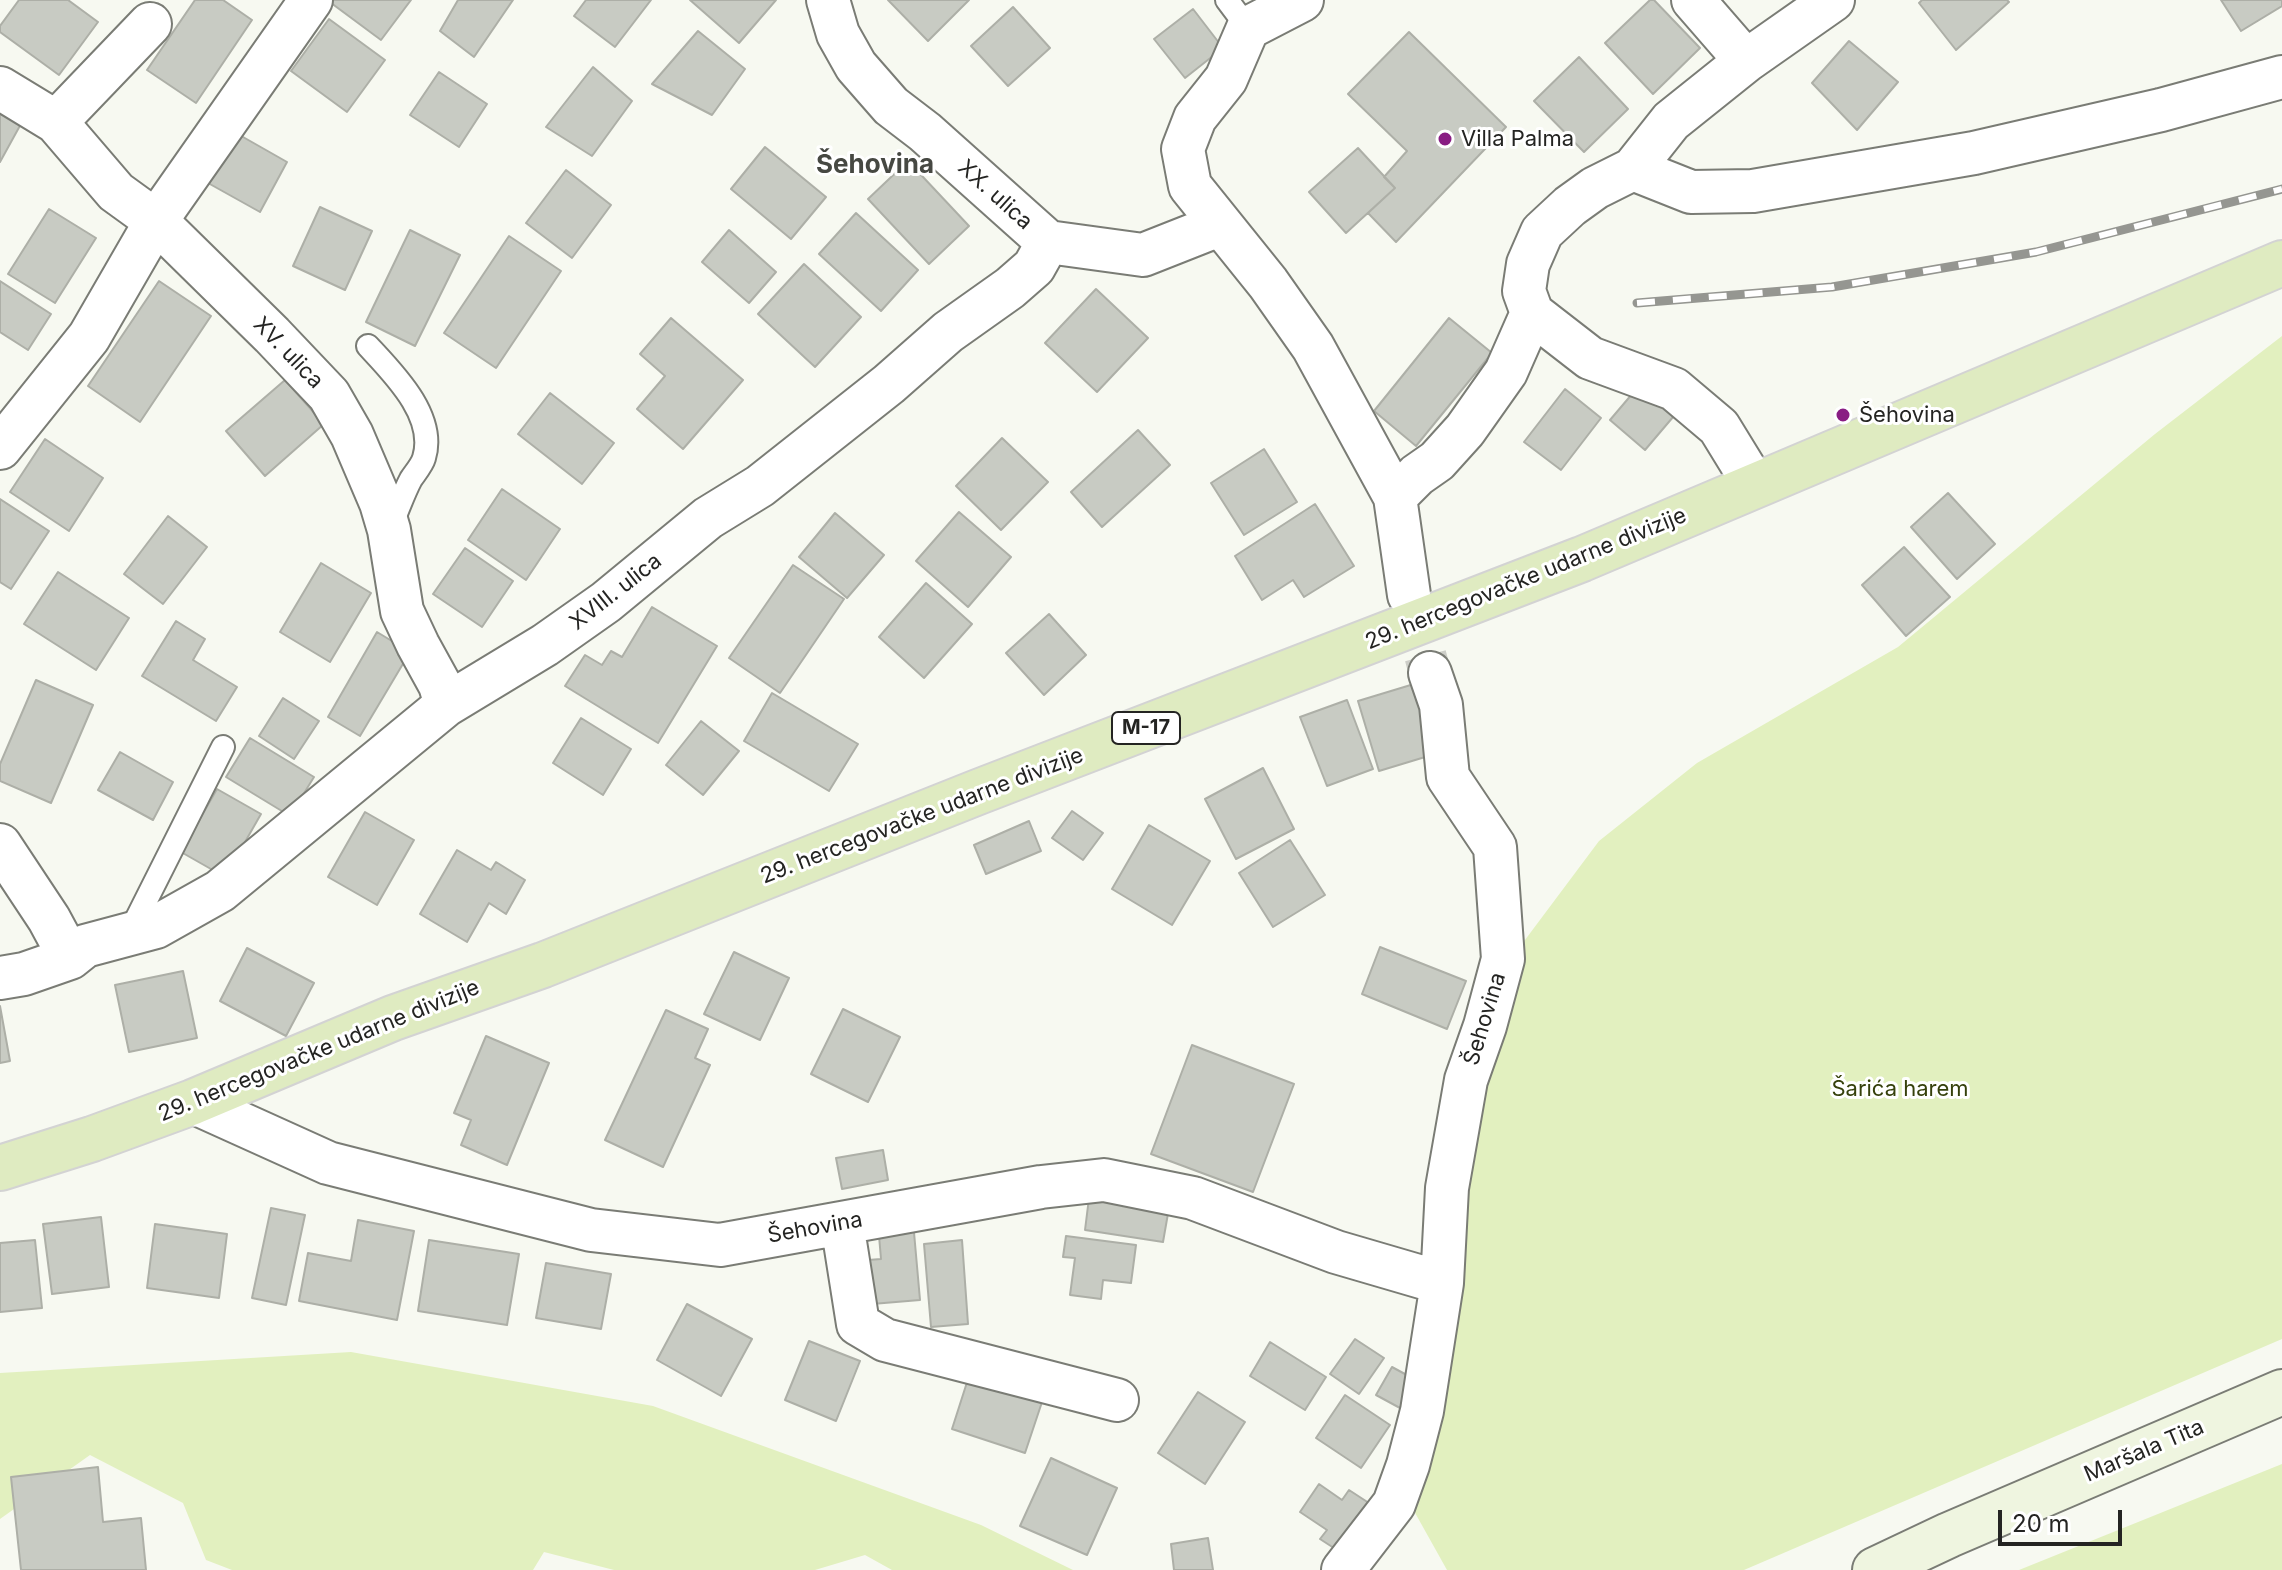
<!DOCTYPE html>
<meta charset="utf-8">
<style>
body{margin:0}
#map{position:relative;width:2282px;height:1570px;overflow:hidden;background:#f7f9f1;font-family:Inter,sans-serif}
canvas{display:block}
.scale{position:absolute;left:1998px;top:1510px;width:124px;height:36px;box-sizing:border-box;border:4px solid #242422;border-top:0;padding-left:10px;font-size:24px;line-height:28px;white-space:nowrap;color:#242422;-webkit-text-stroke:6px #fff;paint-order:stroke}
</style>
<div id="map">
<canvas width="2282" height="1570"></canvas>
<div class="scale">20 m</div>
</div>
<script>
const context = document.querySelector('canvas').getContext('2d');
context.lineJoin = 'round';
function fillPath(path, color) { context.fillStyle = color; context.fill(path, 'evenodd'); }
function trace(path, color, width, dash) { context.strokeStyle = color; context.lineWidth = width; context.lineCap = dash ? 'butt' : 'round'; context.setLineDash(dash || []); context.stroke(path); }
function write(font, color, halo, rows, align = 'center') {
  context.font = font + ' Inter,sans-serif'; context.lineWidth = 6; context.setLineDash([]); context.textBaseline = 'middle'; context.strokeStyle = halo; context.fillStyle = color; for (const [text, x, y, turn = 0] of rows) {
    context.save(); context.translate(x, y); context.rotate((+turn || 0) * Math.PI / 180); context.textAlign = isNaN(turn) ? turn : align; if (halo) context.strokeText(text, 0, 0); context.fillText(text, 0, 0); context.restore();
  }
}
fillPath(new Path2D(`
 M2282 336V1339L1744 1570H1447L1414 1511 1424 1384 1510 960 1599 841 1697 763 1898 647 2155 434Z
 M351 1352 653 1406 981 1525 1073 1570H892L865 1555 815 1570H614L544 1552 533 1570H232L206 1560 183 1503 90 1455 0 1519V1373Z
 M2282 1464V1570H2019Z`), '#e2f0bf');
const building = new Path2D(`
 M19 0H68L98 22 59 75 0 32V26Z
 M195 0H223L252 20 196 103 147 70Z
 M327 0H411L381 40Z
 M458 0H513L474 57 440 31Z
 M586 0H651L615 47 574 16Z
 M690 0H776L739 43Z
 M888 0H969L928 41Z
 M1650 0H1654L1700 48 1653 94 1605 43Z
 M1922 0H2007L2009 2 1956 50 1919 3Z
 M2221 0H2282V6L2241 31Z
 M1013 7 1050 48 1008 86 971 46Z
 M1193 9 1223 48 1185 78 1154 39Z
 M329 19 385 60 347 112 291 71Z
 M698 31 745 69 712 115 652 84Z
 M1409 32 1506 127 1396 242 1368 213 1395 188 1384 177 1407 151 1348 94Z
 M1849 41 1898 82 1857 130 1812 83Z
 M1579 57 1628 109 1584 152 1534 101Z
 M593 67 632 101 592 156 546 127Z
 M439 72 487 104 459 147 410 115Z
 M0 110 22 122 0 162Z
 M236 133 287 162 260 212 208 183Z
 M765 147 826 197 791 239 731 189Z
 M1358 148 1395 188 1346 233 1309 192Z
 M908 161 969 226 929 264 868 199Z
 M566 170 611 205 572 258 526 223Z
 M320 207 372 231 345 290 293 266Z
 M49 209 96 238 55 303 8 274Z
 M856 213 918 270 881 311 819 254Z
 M410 230 460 255 415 346 366 322Z
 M729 230 776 272 749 303 702 262Z
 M509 236 561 271 496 368 444 333Z
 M804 264 861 317 815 367 758 314Z
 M0 281 51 314 28 350 0 332Z
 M159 281 211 316 140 422 88 386Z
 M1096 289 1148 338 1097 392 1045 343Z
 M671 318 743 380 683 449 637 409 665 376 640 354Z
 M1449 318 1492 353 1416 446 1374 411Z
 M285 380 324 424 265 476 226 431Z
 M1644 380 1679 410 1645 450 1610 420Z
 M1565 389 1601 418 1561 470 1524 442Z
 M550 393 614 443 582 484 518 434Z
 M1138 430 1170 465 1102 527 1071 492Z
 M1002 438 1048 482 1001 530 956 486Z
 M45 439 103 478 69 531 10 492Z
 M1264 449 1297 502 1244 535 1211 483Z
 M502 489 560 529 526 580 468 540Z
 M1948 493 1995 544 1957 579 1911 527Z
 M0 499 49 531 11 589 0 582Z
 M1315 504 1354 566 1304 597 1293 580 1262 600 1235 556Z
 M959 512 1011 557 968 607 916 561Z
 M835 513 884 555 847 598 799 557Z
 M168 516 207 547 163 604 124 574Z
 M1904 547 1950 597 1906 636 1862 585Z
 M465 548 513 581 482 627 433 594Z
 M321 563 371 593 330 662 280 632Z
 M793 565 844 599 780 693 729 658Z
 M58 572 129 618 96 670 24 624Z
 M926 583 972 624 924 678 879 637Z
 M652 607 717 646 658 743 565 686 585 655 602 665 611 651 622 657Z
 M1049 614 1086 655 1044 695 1006 653Z
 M176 621 205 639 193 660 237 687 216 721 142 676Z
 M377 632 410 652 360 736 328 717Z
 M36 680 93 705 51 803 0 781V764Z
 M1414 684 1435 754 1379 771 1358 701Z
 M772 693 858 744 829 791 744 741Z
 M283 698 319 721 294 759 259 736Z
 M1347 700 1373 769 1327 786 1300 717Z
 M581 718 631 749 603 795 553 763Z
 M701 721 739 751 703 795 666 765Z
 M250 738 314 777 290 816 226 777Z
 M120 752 173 782 153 820 98 790Z
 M1263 768 1294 829 1236 859 1205 799Z
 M217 789 261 814 225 877 181 852Z
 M1072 811 1103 833 1083 860 1052 838Z
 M365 812 414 840 377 905 328 877Z
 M1029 821 1041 851 986 874 974 845Z
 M1149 825 1210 861 1172 925 1112 889Z
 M1290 840 1325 895 1273 927 1239 873Z
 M457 850 491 870 496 862 525 880 506 914 489 903 467 942 420 914Z
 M1380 947 1466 981 1447 1029 1362 994Z
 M247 948 314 983 286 1036 220 1001Z
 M734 952 789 978 760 1040 704 1014Z
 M183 971 197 1038 129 1052 115 985Z
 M0 1006 10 1061 0 1063Z
 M843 1009 900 1037 868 1102 811 1074Z
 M666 1010 708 1029 695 1058 710 1065 663 1167 605 1140Z
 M486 1036 549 1063 507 1165 461 1145 471 1120 454 1113Z
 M1192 1045 1294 1084 1253 1192 1151 1154Z
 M883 1150 888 1180 842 1189 836 1158Z
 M1090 1190 1170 1202 1163 1242 1085 1230Z
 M271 1208 305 1215 286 1305 252 1298Z
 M101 1217 109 1287 52 1294 43 1224Z
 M358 1220 414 1231 397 1320 299 1301 308 1253 351 1261Z
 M913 1221 920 1300 872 1304 868 1260 881 1259 878 1224Z
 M155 1224 227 1234 219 1298 147 1288Z
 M1066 1236 1136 1245 1131 1283 1103 1280 1101 1299 1070 1295 1075 1258 1063 1257Z
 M35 1240 42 1308 0 1312V1243Z
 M429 1240 519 1254 507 1325 418 1311Z
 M962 1240 968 1324 931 1327 924 1244Z
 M546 1263 611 1274 601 1329 536 1318Z
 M687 1304 752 1339 721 1396 657 1360Z
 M1355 1339 1384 1358 1359 1394 1330 1374Z
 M809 1341 860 1361 836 1421 785 1400Z
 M1270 1342 1326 1377 1305 1410 1250 1376Z
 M1392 1367 1416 1380 1400 1408 1376 1395Z
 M969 1376 1043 1399 1025 1453 952 1429Z
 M1198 1392 1245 1422 1205 1484 1158 1453Z
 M1345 1395 1390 1425 1361 1468 1316 1438Z
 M1051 1458 1117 1488 1087 1555 1020 1526Z
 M98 1467 103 1522 141 1518 146 1570H21L11 1477Z
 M1319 1484 1342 1500 1349 1490 1372 1505 1340 1552 1320 1539 1327 1530 1300 1512Z
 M1208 1538 1213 1570H1174L1171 1544Z`);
fillPath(building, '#c8cbc3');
trace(building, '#adafa7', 2);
trace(new Path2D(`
 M1409 595 1430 673`), '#cdcec8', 42, [42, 21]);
const lane = new Path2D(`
 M1227 0 1248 28
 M368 346C393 373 437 416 424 458 422 465 415 473 411 479 403 494 398 510 391 525
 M129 934 223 747`);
const street = new Path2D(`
 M828 0 838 34 856 66 891 106 925 132 1048 242
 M1302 0 1248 28 1226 79 1195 118 1183 149 1190 186 1268 283 1313 347 1395 497 1409 595
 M1693 0 1746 61
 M0 88 56 122 116 192 156 221 272 335 329 395 352 435 381 503 389 530 402 611 418 645 440 685 446 705
 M56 122 150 24
 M1633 169 1671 121 1746 61 1833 0
 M1048 242 1143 255 1219 225
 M0 448 89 337 156 221 311 0
 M1754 484 1719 427 1674 389 1590 358 1532 313 1524 291 1528 264 1542 232 1570 206 1595 188 1633 169 1691 192 1753 191 1974 153 2161 110 2282 77
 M1395 497 1417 475 1437 461 1465 430 1506 372 1532 313
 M0 845 49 919 70 958
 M0 978 24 974 70 958 85 946 156 927 220 891 446 705 545 645 606 602 708 518 760 486 889 384 948 332 1010 288 1034 267 1048 242
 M193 1102 328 1163 591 1230 720 1245 1041 1187 1104 1180 1193 1198 1336 1252 1442 1283
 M842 1223 858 1324 885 1340 1117 1400
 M1343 1570 1394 1504 1408 1465 1422 1411 1442 1283 1447 1188 1466 1080 1485 1026 1503 959 1495 847 1448 777 1441 705 1430 673`);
const secondary = new Path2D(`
 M1875 1570 1949 1535 2282 1392`);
const primary = new Path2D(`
 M0 1168 92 1139 193 1102 393 1018 543 965 978 792 1582 559 2282 263`);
trace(lane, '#7a7c75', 26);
trace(street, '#7a7c75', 46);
trace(secondary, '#7a7c75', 48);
trace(primary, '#d3d3d3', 48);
trace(lane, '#fff', 22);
trace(street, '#fff', 42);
trace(secondary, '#eff5e0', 44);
trace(primary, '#dfebc1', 44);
const rail = new Path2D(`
 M1637 303 1832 287 2036 252 2282 189`);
trace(rail, '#959691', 9);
trace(rail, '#fff', 6, [18]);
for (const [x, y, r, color] of [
 [1445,139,8,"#891d83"],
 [1843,415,8,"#891d83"]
]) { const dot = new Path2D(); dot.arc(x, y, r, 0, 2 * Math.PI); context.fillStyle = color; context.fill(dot); trace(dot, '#fff', 3); }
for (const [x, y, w] of [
 [1146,728,68]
]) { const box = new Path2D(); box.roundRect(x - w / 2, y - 16, w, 32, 6); context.fillStyle = '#fff'; context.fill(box); trace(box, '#242422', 2); }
write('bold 20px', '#242422', null, [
 ["M-17",1146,728]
]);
write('22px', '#242422', '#fff', [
 ["Villa Palma",1461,139],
 ["Šehovina",1859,415]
], 'left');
write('22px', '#242422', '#fff', [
 ["XX. ulica",995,195,42],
 ["XV. ulica",288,353,46],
 ["29. hercegovačke udarne divizije",1526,579,-22],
 ["XVIII. ulica",616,592,-38],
 ["29. hercegovačke udarne divizije",922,816,-21],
 ["Šehovina",1485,1019,-73],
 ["29. hercegovačke udarne divizije",319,1051,-22],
 ["Šehovina",815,1228,-10],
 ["Maršala Tita",2144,1451,-23]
]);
write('22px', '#36410c', '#fff', [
 ["Šarića harem",1900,1089]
]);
write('bold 26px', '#464842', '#fff', [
 ["Šehovina",875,165]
]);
</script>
